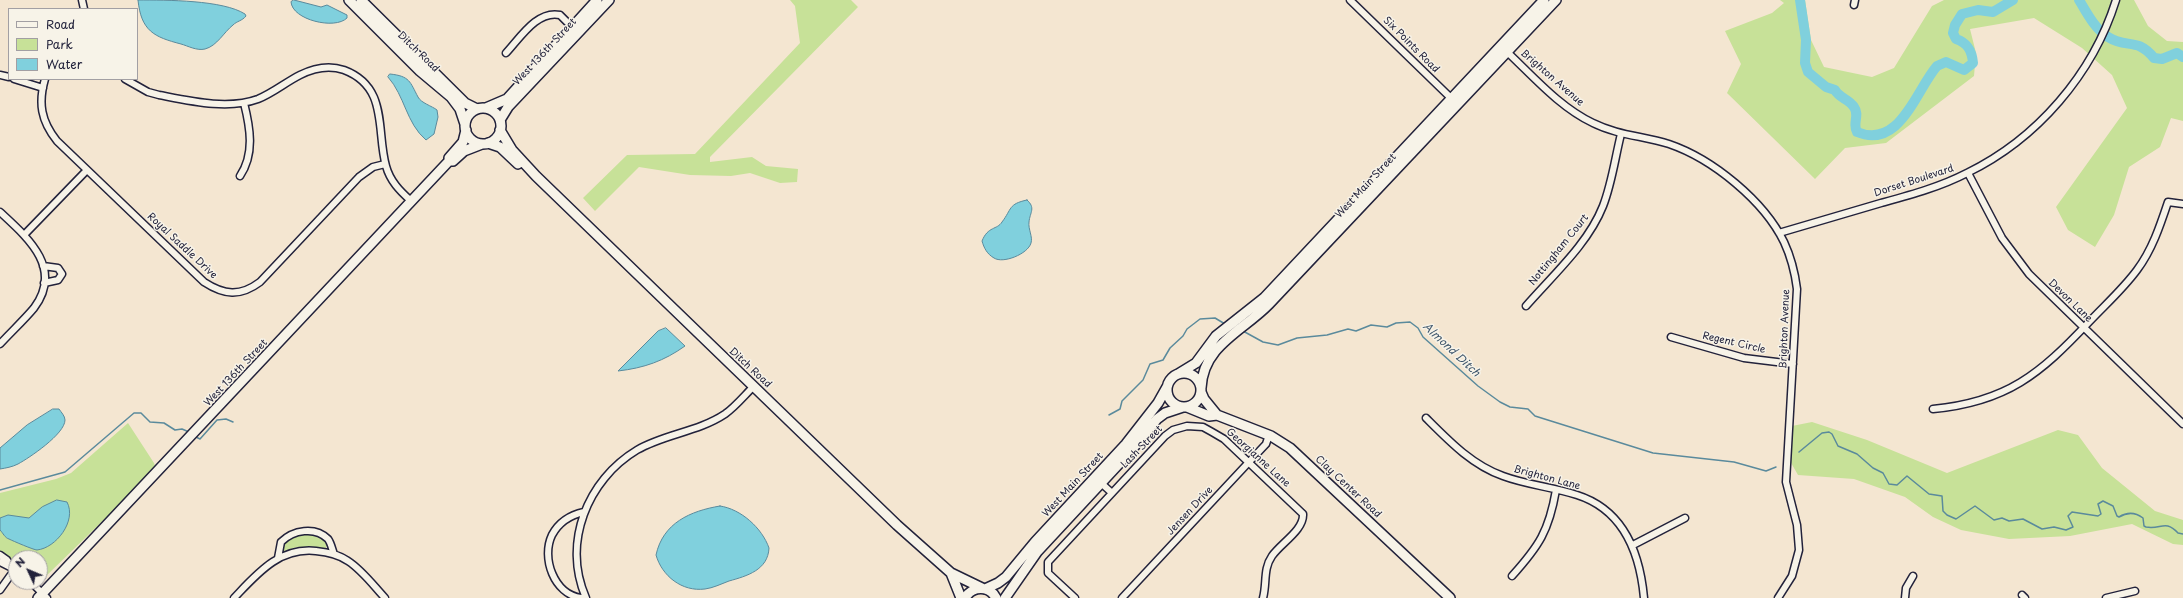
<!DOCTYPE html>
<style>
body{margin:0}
#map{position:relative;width:2183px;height:598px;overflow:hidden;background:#f4e6d1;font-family:"Playpen Sans",sans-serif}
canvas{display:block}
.legend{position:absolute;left:8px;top:8px;width:130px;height:72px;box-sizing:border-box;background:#f7f3e8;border:1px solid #a29fa3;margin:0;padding:5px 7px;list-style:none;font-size:12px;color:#22223b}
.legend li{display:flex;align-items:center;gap:8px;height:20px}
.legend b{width:20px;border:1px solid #a29fa3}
.north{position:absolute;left:8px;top:550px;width:40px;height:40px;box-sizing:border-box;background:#f7f3e8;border:1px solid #a29fa3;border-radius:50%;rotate:314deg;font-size:11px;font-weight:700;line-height:16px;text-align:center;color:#22223b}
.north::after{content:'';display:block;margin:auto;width:14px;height:18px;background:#22223b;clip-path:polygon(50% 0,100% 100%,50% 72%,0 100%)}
</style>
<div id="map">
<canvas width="2183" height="598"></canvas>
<ul class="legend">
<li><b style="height:5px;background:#f7f3e8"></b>Road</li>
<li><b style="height:11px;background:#c7e198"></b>Park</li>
<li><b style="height:11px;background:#80d0dd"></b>Water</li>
</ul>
<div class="north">N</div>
</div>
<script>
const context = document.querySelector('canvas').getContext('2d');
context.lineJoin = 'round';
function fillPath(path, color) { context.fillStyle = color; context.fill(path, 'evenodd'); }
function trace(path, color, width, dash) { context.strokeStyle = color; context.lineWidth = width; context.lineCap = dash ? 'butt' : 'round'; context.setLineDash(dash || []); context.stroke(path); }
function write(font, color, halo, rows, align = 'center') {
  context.font = font + ' "Playpen Sans",sans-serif'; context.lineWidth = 3; context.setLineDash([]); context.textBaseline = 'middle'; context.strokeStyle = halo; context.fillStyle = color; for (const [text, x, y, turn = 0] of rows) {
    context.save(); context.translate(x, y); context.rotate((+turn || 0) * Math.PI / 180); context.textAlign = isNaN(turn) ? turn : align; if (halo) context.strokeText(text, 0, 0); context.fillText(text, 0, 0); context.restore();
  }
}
fillPath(new Path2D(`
 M790 0H851L858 7 710 157V162L752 157 766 166 798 169 797 182 780 183 750 173 731 176 690 175 639 167 595 211 583 198 627 155 695 154 800 43 795 6Z
 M1780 0H1805L1811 40 1824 67 1872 77 1894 68 1932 6 1944 0H2134L2148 26 2167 41 2183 42V121L2171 118 2160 147 2129 167 2114 215 2095 247 2068 230 2056 207 2127 108 2112 75 2082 48 2034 18 1970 29 1976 53 1974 76 1886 143 1845 148 1815 179 1727 93 1741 64 1725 31 1772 13 1784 3Z
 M1812 422 1867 440 1947 473 2058 430 2078 435 2102 468 2155 511 2183 520V545L2173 544 2132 524 2070 536 2009 539 1961 530 1933 517 1905 497 1854 479 1798 475 1790 461 1792 426Z
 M128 423 154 463 156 469 43 579H40V558H16V564L0 552V493L56 479 71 473Z
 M305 533 322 539 327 544 326 548 297 547 282 552C283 538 294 537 305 533Z`), '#c7e198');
const water = new Path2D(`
 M138 0C167 0 223 0 245 14L246 16C242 21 237 21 233 25 224 32 217 46 205 49 197 51 188 46 181 44 154 37 141 31 138 0Z
 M294 0 321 7 327 5 347 15V18C335 30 292 20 291 2Z
 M390 74C410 76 410 82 418 97 421 103 432 106 437 110L438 117 434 134 426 140C406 123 405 96 388 77Z
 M1027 200C1036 208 1030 212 1029 222 1028 229 1033 237 1031 243 1028 254 1003 264 994 258 987 254 984 248 982 241 988 226 997 230 1002 222 1012 209 1008 204 1027 200Z
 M666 328 685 346C664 361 644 368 618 371L658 331Z
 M53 409H59C61 412 65 416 65 420 65 434 29 458 18 464 12 467 6 468 0 469V448L27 425Z
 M57 500 67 502C77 521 56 548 37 550 34 550 13 541 9 539 5 538 3 533 0 530V518L8 515 29 518 42 507Z
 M720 506C741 509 762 528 769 548 768 570 747 576 729 581 721 584 713 588 705 589 682 592 662 576 656 555 663 523 690 511 720 506Z`);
fillPath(water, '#80d0dd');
trace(water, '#5a8a9c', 1);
trace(new Path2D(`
 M1243 331 1263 342 1278 345 1297 338 1327 335 1348 329 1356 331 1371 325 1387 327 1396 323 1410 322 1418 328 1423 337 1478 386 1500 402 1510 407 1528 409 1535 416 1653 453 1734 462 1766 471 1776 467
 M1109 415 1120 409 1122 401 1143 380 1150 364 1163 360 1170 348 1183 336 1187 329 1200 319 1215 318 1225 324
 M194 436 200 439 217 420 226 419 233 422
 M1799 452 1822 433 1829 432 1832 434 1838 446 1857 454 1873 468 1883 473 1889 484 1897 485 1907 476 1929 494 1942 496 1943 511 1947 515 1956 519 1975 506 1994 520 2002 518 2009 521 2023 519 2042 529 2054 527 2066 530 2073 527 2068 516 2072 512 2098 516 2101 514 2098 504 2103 501 2113 506 2117 516 2119 517C2127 512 2135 512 2143 518L2144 526 2146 527C2161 530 2165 519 2178 533L2183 534
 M0 490 65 472 134 413H141L150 422 164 423 175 430 182 429 189 432`), '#5a8a9c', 1.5);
trace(new Path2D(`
 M1800 0 1806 40 1805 63 1808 72 1826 87 1835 90C1839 98 1849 99 1854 107 1860 115 1852 124 1857 132 1900 150 1916 90 1937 66L1946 62 1964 70 1973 63C1972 51 1968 43 1956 39L1953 33 1955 25 1962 14 1978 10 1993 12 2013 0
 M2079 0C2087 13 2094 28 2108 37 2127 49 2137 37 2154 58L2162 59 2177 53 2183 57`), '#80d0dd', 10);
const street = new Path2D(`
 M82 0 84 9
 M1350 0 1454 101
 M1854 5 1855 0
 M1505 50C1532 75 1559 107 1593 123 1617 135 1643 136 1669 144 1713 159 1764 201 1784 242 1791 257 1795 273 1797 289L1786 482 1797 525 1799 550 1792 576 1778 598
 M506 53C520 38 537 10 560 15L574 29
 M0 75 9 77
 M14 79 43 88
 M45 79C38 103 41 121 57 141L204 282C224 295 240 297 260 282L359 177 373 167 385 164
 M125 79 148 92 159 95C190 101 228 110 258 99 273 93 286 82 300 75 314 68 329 65 344 70 389 87 376 131 386 166 390 181 400 191 410 200
 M1968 173 2002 238 2029 274 2183 424
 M240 176C255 154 250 127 244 103
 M0 212C27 237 64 268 34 308 24 320 11 332 0 344
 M1779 233C1813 223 1847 213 1881 203 1910 195 1940 187 1967 173 2037 139 2093 74 2116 0
 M24 235 87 170
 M43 266 58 268 62 274 58 280 44 283
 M1526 306C1553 275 1588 244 1603 206 1612 183 1615 158 1621 134
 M1671 337 1744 358 1793 364
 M1933 409C2007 402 2040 374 2089 322 2105 305 2123 289 2137 270 2152 250 2160 226 2168 202L2183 204
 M1426 418C1449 441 1472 465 1503 476 1527 485 1553 487 1577 495 1624 510 1640 554 1644 598
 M1101 483 1112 493
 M1633 545 1685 518
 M0 555 7 560 10 565
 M278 558 281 542C293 530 315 526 328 539 331 543 332 549 334 554
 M0 562 16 570
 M1512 576C1539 546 1549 531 1556 490
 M31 582 47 598
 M0 590 15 569
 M2022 595 2025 598
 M234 598C257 574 279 547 316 551 327 552 338 554 348 561 362 570 373 585 385 598
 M581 598C554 594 541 558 552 535 559 522 570 515 584 512
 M586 598C562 543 587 480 637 450 664 434 698 432 725 414 735 407 744 396 753 387
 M1075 598 1048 573V562L1165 436 1173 430 1187 426 1203 427 1212 432 1224 439 1303 514C1304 530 1281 543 1272 556 1263 569 1267 583 1263 598
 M1122 598 1249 462 1266 444 1269 435
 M1905 598 1906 588 1913 576
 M2106 598 2135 591`);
const secondary = new Path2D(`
 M349 0 420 71 451 97 460 109 465 124
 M361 0 465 103 477 109
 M486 108 507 99 597 0
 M465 126a18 18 0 1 1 36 0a18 18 0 1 1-36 0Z
 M500 120 508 107 609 0
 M500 130 512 150 536 176 897 525 951 573 982 588
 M488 143 500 147 518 164
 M449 158 463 142 466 130
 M1167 390a17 17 0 1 1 34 0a17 17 0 1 1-34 0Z
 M1178 374 1196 363 1216 336 1264 298 1544 0
 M1201 388C1203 345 1243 331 1269 304L1556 0
 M1201 392 1204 399 1217 415
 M1187 407 1209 416 1217 415 1271 436 1290 448 1450 598
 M951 573 961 598
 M985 589 998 583 1006 577 1035 542 1126 444 1158 403 1167 387
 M38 598 449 161H453L464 151 482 144
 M965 598C972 586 989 585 996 598
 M1005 598 1037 552 1129 453 1157 419 1165 413 1183 407`);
trace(street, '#22223b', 9);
trace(secondary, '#22223b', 12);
trace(street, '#f7f3e8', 6);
trace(secondary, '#f7f3e8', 9);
write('10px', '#22223b', '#f7f3e8', [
 ["Six Points Road",1411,45,45],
 ["Ditch Road",418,52,44],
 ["West 136th Street",545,52,-47],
 ["Brighton Avenue",1552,78,41],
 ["Dorset Boulevard",1914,181,-18],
 ["West Main Street",1366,186,-47],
 ["Royal Saddle Drive",182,246,43],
 ["Nottingham Court",1559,250,-51],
 ["Devon Lane",2070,301,44],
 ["Brighton Avenue",1785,329,-88],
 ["Regent Circle",1734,343,13],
 ["Ditch Road",750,368,43],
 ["West 136th Street",236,373,-47],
 ["Lash Street",1142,447,-46],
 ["Georgianne Lane",1258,458,42],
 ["Brighton Lane",1547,478,15],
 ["West Main Street",1073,485,-47],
 ["Clay Center Road",1348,487,43],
 ["Jensen Drive",1190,511,-47]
]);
write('italic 11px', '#3e566c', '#f7f3e8', [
 ["Almond Ditch",1451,350,43]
]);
</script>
